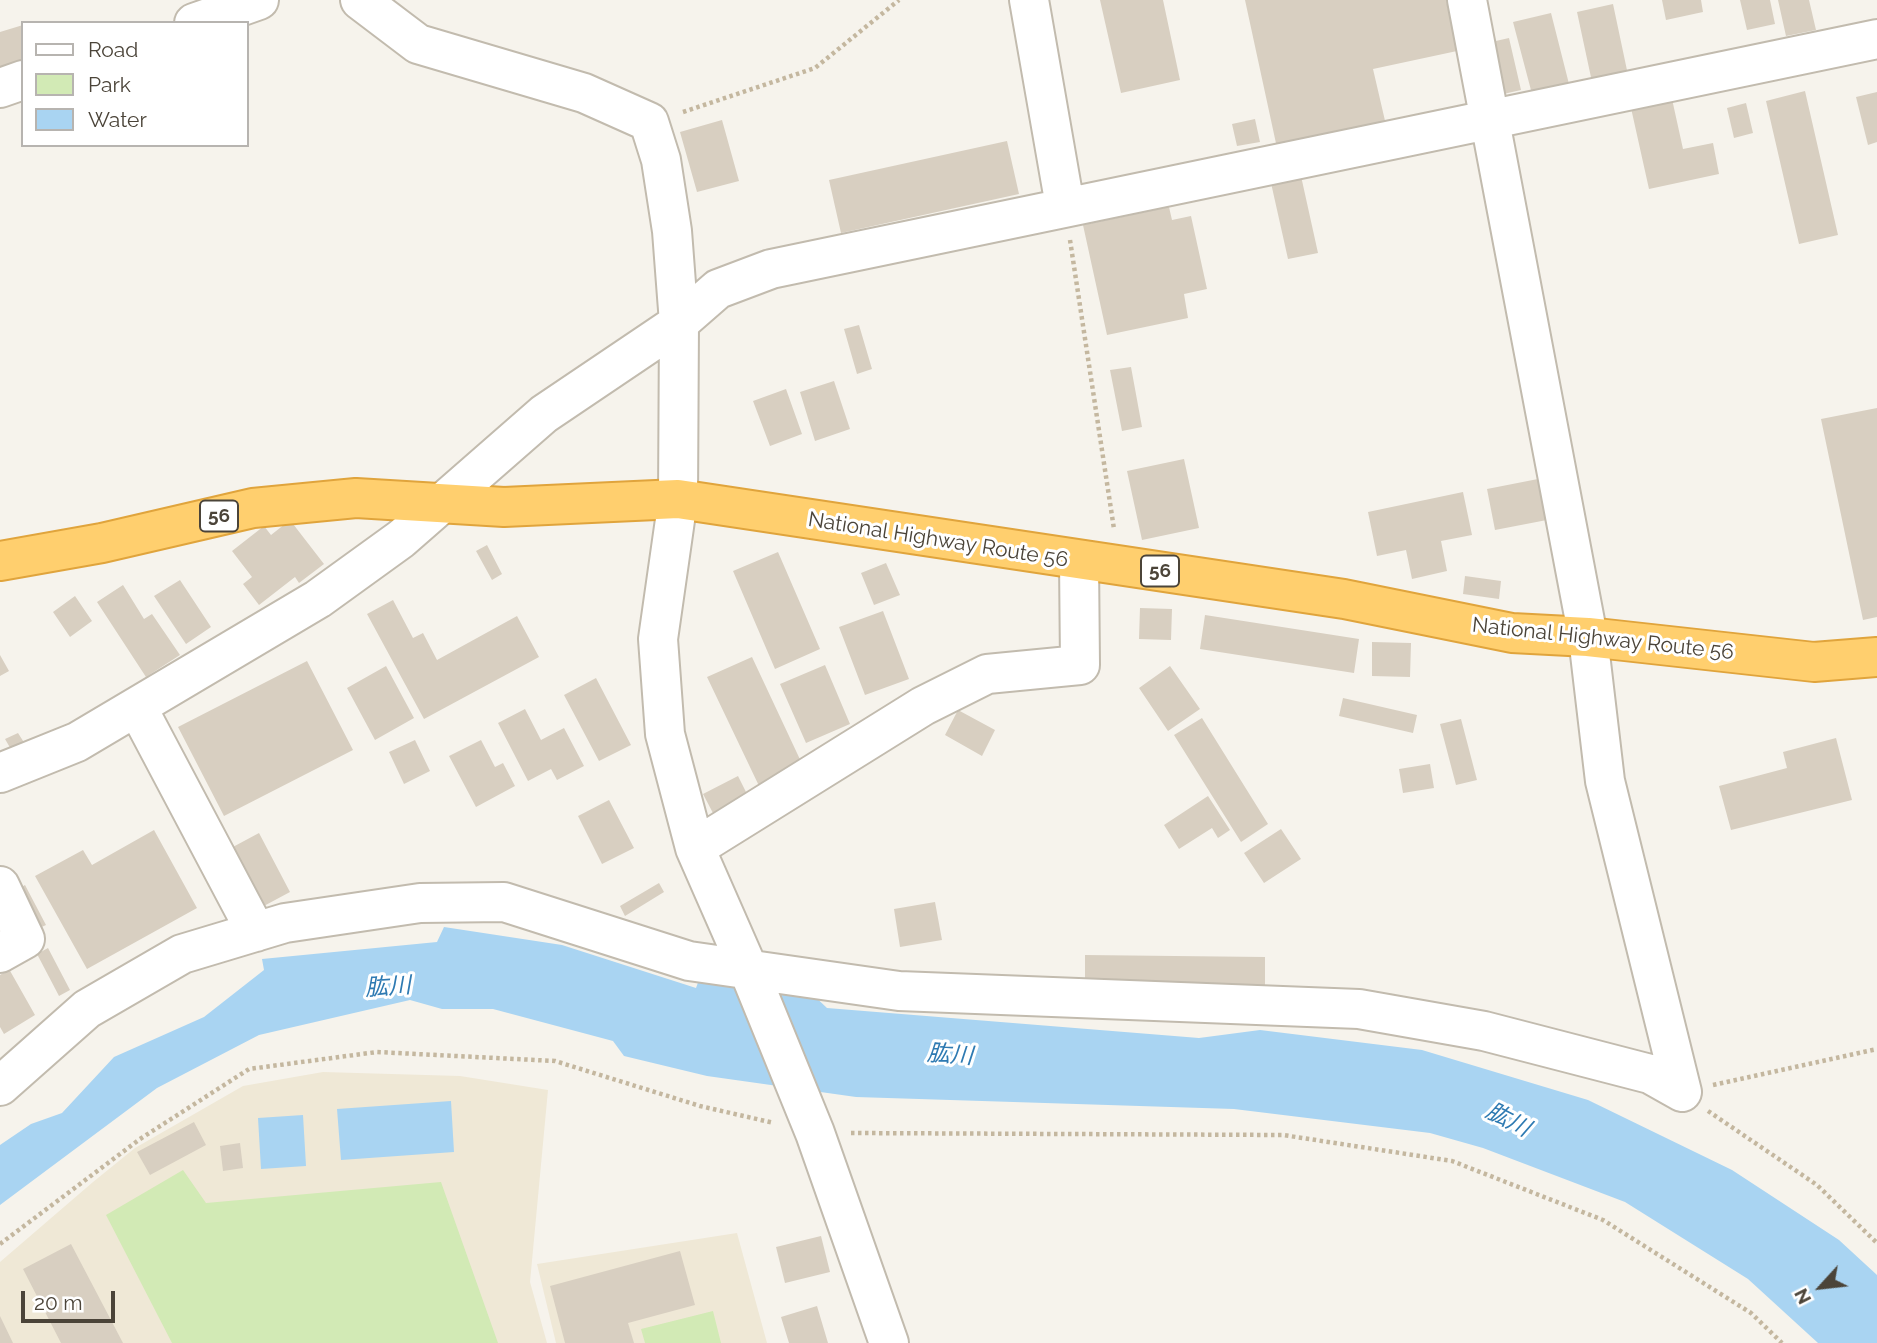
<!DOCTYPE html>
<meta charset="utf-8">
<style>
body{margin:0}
#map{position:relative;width:1877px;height:1343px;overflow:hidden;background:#f6f3ec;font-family:Raleway,sans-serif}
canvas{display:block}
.legend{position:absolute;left:21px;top:21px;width:228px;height:126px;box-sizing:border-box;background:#fff;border:2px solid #b7b4b0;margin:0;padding:9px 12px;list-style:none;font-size:21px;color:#4b4439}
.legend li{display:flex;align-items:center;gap:14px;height:35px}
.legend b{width:35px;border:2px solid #b7b4b0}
.north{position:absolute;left:1786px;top:1252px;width:70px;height:70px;-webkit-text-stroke:5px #fff;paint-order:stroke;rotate:243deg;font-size:19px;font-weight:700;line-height:28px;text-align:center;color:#4b4439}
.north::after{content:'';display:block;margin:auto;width:24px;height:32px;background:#4b4439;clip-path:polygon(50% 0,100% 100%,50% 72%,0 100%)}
.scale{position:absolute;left:21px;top:1291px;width:94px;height:32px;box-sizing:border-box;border:4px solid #4b4439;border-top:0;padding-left:9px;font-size:21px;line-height:24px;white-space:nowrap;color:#4b4439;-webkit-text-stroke:5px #fff;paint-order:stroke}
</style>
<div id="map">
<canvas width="1877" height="1343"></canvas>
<ul class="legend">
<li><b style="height:9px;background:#fff"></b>Road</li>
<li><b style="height:19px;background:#d2eab5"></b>Park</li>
<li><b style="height:19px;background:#a9d4f2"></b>Water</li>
</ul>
<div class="north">N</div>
<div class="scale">20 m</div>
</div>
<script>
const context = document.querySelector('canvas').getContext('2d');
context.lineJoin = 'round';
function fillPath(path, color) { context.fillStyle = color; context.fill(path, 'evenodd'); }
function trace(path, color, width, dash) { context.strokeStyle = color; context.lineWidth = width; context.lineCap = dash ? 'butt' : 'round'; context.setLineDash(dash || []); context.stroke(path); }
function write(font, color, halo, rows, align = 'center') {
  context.font = font + ' Raleway,"Noto Sans JP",sans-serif'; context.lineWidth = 6; context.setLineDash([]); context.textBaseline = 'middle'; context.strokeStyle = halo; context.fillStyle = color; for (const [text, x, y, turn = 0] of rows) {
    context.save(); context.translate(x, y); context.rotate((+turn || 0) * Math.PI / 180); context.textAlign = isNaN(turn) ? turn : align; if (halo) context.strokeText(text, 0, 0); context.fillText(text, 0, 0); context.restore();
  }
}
fillPath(new Path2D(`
 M323 1072 460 1076 548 1090 530 1282 547 1343H0V1262L93 1182 135 1148 243 1086Z
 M737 1233 767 1343H556L537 1264Z`), '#efe8d6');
fillPath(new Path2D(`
 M183 1170 206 1203 441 1182 498 1343H172L106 1215Z
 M713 1311 721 1343H645L641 1329Z`), '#d2eab5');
fillPath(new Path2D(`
 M444 927 562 945 696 988 700 977 807 989 827 1008 1199 1038 1260 1030 1422 1050 1588 1100 1732 1170 1839 1240 1877 1275V1343H1818L1748 1279 1625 1202 1483 1148 1430 1133 1234 1109 856 1097 707 1076 624 1056 613 1041 493 1009H442L410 1000 259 1035 157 1088 0 1205V1145L31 1124 62 1113 114 1057 204 1017 264 970 262 959 437 942Z
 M451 1101 454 1152 341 1160 337 1109Z
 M303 1115 306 1166 261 1169 258 1118Z`), '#a9d4f2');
fillPath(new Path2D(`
 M1100 0H1163L1180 80 1121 93Z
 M1245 0H1446L1457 51 1373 69 1386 125 1277 148Z
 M1662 0H1701L1703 12 1666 20Z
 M1740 0H1770L1775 24 1747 30Z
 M1778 0H1809L1816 30 1786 36Z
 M1613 4 1628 75 1592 82 1577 12Z
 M1551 13 1569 84 1532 94 1513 22Z
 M23 25V67L0 75V32Z
 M1509 38 1521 90 1499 95 1487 43Z
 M1805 91 1838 235 1799 244 1766 101Z
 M1877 92V142L1868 145 1856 97Z
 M1672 99 1683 149 1713 143 1719 174 1649 189 1631 108Z
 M1746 103 1753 133 1734 138 1727 108Z
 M1255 119 1260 142 1237 146 1232 124Z
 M722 120 739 181 697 192 680 132Z
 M1007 141 1019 194 841 233 829 180Z
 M1301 176 1318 253 1288 259 1271 183Z
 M1169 207 1172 220 1191 216 1207 289 1184 294 1188 318 1107 335 1083 225Z
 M859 325 872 369 857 374 844 329Z
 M1131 367 1142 427 1122 431 1110 370Z
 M834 381 850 429 815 441 800 392Z
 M786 389 802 434 770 446 753 401Z
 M1877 408V617L1863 620 1821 419Z
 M1184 459 1199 528 1142 540 1127 471Z
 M1543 478 1552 519 1495 530 1487 489Z
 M1463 492 1472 535 1441 541 1447 571 1412 579 1406 550 1377 556 1368 512Z
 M290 520 324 564 299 583 295 577 259 605 243 584 252 577 232 551 264 526 271 535Z
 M487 545 502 574 492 580 476 551Z
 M778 552 820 649 775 669 733 571Z
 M886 563 900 595 874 605 861 573Z
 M1465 576 1501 581 1499 599 1463 594Z
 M180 580 211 627 186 644 154 596Z
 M123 585 144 619 152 614 180 655 146 677 97 602Z
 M75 596 92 621 70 637 53 612Z
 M393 600 413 638 423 633 437 660 517 616 539 657 424 719 367 614Z
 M1140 608 1172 609 1171 640 1139 639Z
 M883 611 909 679 865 695 839 627Z
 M1205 615 1359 639 1354 673 1200 649Z
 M1372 642 1411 643 1410 677 1372 676Z
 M0 655 9 671 0 676Z
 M752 657 804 768 760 788 707 677Z
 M307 661 353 750 224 816 178 727Z
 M825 665 850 724 806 743 780 684Z
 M386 666 414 718 375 740 347 688Z
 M1170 666 1200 709 1168 731 1139 688Z
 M596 678 631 745 599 761 564 695Z
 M1343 698 1417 715 1413 733 1339 716Z
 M525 709 541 740 564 728 584 766 557 780 551 769 528 781 498 723Z
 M958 710 995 730 982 756 945 735Z
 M1202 718 1268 824 1241 842 1174 735Z
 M1461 719 1477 780 1456 785 1440 724Z
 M18 733 25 744 12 751 5 739Z
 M1836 738 1852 800 1731 830 1719 786 1787 768 1783 752Z
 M415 740 430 771 404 784 389 752Z
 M481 740 495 767 503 763 515 786 476 807 449 756Z
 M1430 764 1434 788 1403 793 1399 769Z
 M738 776 749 798 714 815 703 794Z
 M1208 796 1230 830 1218 838 1212 828 1179 849 1164 825Z
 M609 800 634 848 602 864 578 816Z
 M1281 829 1301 859 1264 883 1244 853Z
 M154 830 197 908 87 969 35 876 83 850 92 865Z
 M259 833 290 892 262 907 231 848Z
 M659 883 664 892 625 916 620 906Z
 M25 885 46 925 35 930 14 891Z
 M935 902 942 940 900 947 894 909Z
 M48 948 70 990 59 996 37 954Z
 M1085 955 1265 957V991L1085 989Z
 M9 969 35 1015 4 1034 0 1027V975Z
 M194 1122 206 1145 150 1175 137 1152Z
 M240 1143 243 1168 223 1171 220 1146Z
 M821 1236 830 1272 785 1283 776 1247Z
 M71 1244 123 1343H61L23 1269Z
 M680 1251 695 1305 628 1323 634 1343H565L550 1286Z
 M817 1306 828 1343H789L781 1317Z
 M0 1316 13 1343H0Z`), '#d8cfc1');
const minor = new Path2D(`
 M360 0 418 44 584 93 649 122 661 160 672 231 679 323 678 499 658 639 665 734 695 848 749 971 815 1133 889 1343
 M1029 0 1065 206
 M1467 0 1588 637 1605 781 1682 1092
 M194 23 259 0
 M0 88 23 80
 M137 707 256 932
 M0 773 77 742 318 599 401 539 544 414 679 323 718 289 771 269 1877 39
 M695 848 923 706 987 674 1080 665 1079 561
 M0 886 25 939 0 953
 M0 1086 87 1009 182 954 285 923 420 903 504 902 689 961 899 991 1359 1009 1484 1031 1650 1074 1682 1092`);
const highway = new Path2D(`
 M0 561 102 543 253 508 356 498 504 507 678 499 1344 599 1512 633 1588 637 1814 662 1877 657`);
trace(minor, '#c2bbae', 42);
trace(highway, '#e0a43c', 42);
trace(new Path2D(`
 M683 112 815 68 899 0
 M1070 240 1114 529
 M1713 1085 1877 1049
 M1708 1111 1817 1185 1877 1243
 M851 1133 1283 1135 1452 1161 1603 1220 1751 1313 1782 1343
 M0 1244 140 1139 249 1069 377 1052 555 1061 700 1106 774 1123`), '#c4b79f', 4.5, [3.5, 3.5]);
trace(minor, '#fff', 38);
trace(highway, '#ffcf6e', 38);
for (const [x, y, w] of [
 [219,516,38],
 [1160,571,38]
]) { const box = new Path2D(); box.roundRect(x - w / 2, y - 15.5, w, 31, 5); context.fillStyle = '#fff'; context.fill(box); trace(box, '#4b4439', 2); }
write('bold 19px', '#4b4439', null, [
 ["56",219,516],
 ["56",1160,571]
]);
write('21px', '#4b4439', '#fff', [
 ["National Highway Route 56",938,540,9],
 ["National Highway Route 56",1603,639,6]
]);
write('italic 23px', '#2e7ab2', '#fff', [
 ["肱川",388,987,-4],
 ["肱川",950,1055,4],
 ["肱川",1508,1120,27]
]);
</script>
